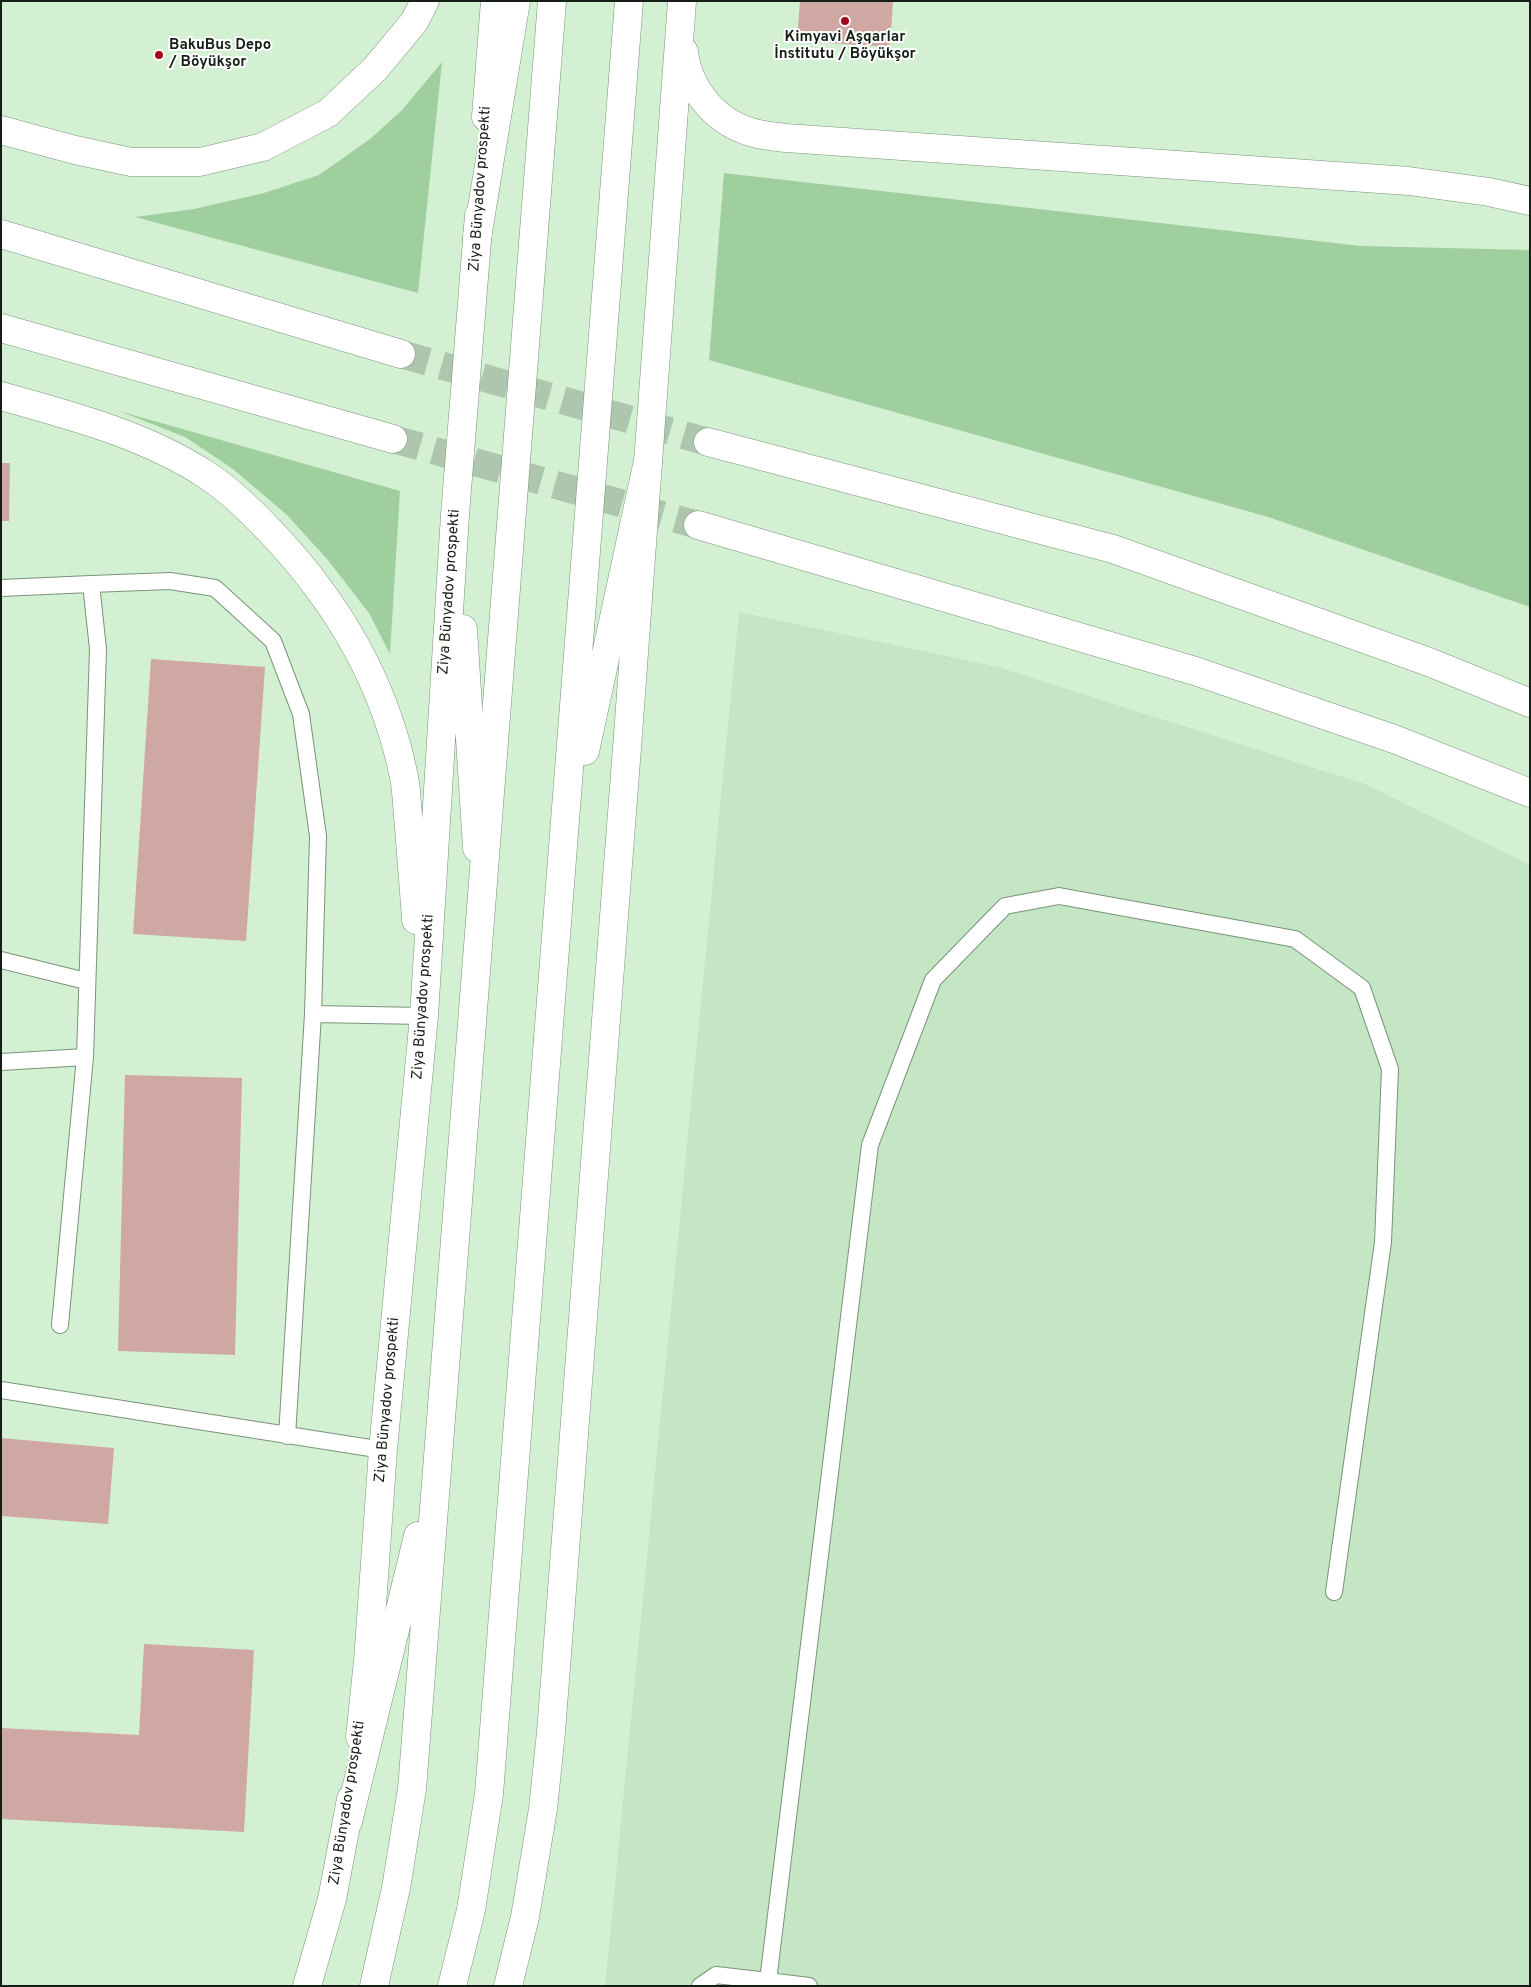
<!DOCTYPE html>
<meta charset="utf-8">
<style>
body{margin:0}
#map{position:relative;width:1531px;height:1987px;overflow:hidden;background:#d4f0d3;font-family:Overpass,sans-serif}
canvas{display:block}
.frame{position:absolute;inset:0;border:2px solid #151f15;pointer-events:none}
</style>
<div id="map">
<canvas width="1531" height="1987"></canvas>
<div class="frame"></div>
</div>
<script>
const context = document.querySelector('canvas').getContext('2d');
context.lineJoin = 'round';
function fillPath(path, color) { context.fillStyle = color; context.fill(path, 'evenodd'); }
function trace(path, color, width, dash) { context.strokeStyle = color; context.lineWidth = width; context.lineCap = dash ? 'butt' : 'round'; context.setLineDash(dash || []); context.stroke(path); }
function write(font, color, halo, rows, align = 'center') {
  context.font = font + ' Overpass,sans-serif'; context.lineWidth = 4; context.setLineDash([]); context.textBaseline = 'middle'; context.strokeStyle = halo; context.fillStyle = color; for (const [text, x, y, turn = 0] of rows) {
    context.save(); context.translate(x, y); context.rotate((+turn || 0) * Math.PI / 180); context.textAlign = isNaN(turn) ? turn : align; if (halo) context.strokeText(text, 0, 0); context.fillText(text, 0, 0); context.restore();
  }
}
fillPath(new Path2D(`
 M739 612 998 667 1365 784 1530 865V1986H605Z`), '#c4e6c4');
fillPath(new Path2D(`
 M442 62 418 293 135 217 194 209 264 193 319 175 370 139 402 110Z
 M724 173 1361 246 1530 250V607L1265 516 709 360Z
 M119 411 400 491 390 654 369 613 327 559 287 515 233 469 185 437Z`), '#9fce9f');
fillPath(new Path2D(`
 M800 1H893L890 47 797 41Z
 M1 463H10L9 521H1Z
 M151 659 265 667 246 941 133 934Z
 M125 1075 242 1078 235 1355 118 1351Z
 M1 1438 114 1448 108 1524 1 1516Z
 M144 1644 254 1650 244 1832 1 1819V1728L139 1735Z`), '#cfa7a3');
trace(new Path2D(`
 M401 354 708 442
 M393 439 698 525`), '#aec6ad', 28, [28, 14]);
const lane = new Path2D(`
 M91 584 170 581 215 588 273 641 301 714 318 836 313 1014 287 1436
 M1 588 91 584 98 649 85 1057 60 1325
 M1 960 86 981
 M313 1014 424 1016
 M1 1062 85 1057
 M1 1390 383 1450
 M768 1981 809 1986
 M700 1986 716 1975 768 1981 870 1145 933 980 1005 906 1059 896 1295 939 1362 988 1390 1069 1383 1242 1334 1592`);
const secondary = new Path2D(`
 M684 52C689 92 718 125 758 134 767 136 777 137 786 138L1409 181 1489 192 1530 201
 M486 117 495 1
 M1 130 75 150 131 162H200L263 147 328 113 375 69 414 22 425 1
 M1 234 401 354
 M1 328 393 439
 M1 396C72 416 146 435 208 476 231 491 252 512 270 531 336 600 385 683 404 777 407 792 407 810 409 826 411 857 414 888 416 920
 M708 442 1113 549 1429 662 1530 703
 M698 525 1195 671 1394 739 1530 793
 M463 629 477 848
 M360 1737 368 1661 383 1450 424 1016 455 515 479 215
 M307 1986 332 1899 351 1799
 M508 1986 525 1917 543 1809 551 1732 627 748 682 1`);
const primary = new Path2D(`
 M477 238 516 1
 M585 751 648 461
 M348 1822 418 1536
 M374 1986 396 1888 412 1789 552 1
 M452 1986 471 1910 489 1794 629 1`);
trace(lane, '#799379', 18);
trace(secondary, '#799379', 29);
trace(primary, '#799379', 29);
trace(lane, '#fff', 16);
trace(secondary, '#fff', 28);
trace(primary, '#fff', 28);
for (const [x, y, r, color] of [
 [845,21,5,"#a2051c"],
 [159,55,5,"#a2051c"]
]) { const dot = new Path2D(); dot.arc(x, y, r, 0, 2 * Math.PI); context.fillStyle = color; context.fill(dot); trace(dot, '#fff', 2); }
write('bold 15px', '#151f15', '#fff', [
 ["Kimyavi Aşqarlar",845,38],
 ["İnstitutu / Böyükşor",845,55],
 ["BakuBus Depo",169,46,"left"],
 ["/ Böyükşor",169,63,"left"]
]);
write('15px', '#151f15', '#fff', [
 ["Ziya Bünyadov prospekti",481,189,-86],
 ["Ziya Bünyadov prospekti",450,592,-86],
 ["Ziya Bünyadov prospekti",424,997,-86],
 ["Ziya Bünyadov prospekti",388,1400,-85],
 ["Ziya Bünyadov prospekti",348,1803,-81]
]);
</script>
